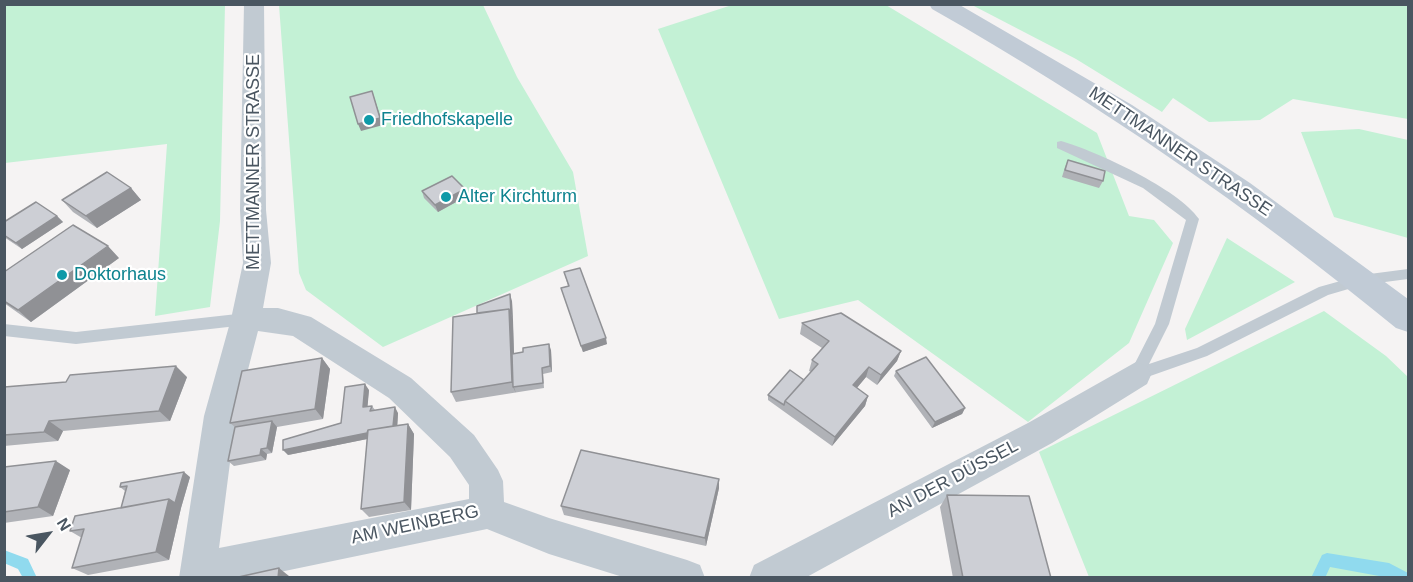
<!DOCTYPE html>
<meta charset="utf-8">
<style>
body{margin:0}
#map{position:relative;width:1413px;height:582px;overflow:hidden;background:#f5f3f3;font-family:Helvetica,sans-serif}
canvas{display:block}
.frame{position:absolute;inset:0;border:6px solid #4a5661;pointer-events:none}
.north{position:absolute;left:18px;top:504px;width:60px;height:60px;-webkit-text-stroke:4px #fff;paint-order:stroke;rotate:59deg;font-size:16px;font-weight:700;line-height:24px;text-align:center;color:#4a5661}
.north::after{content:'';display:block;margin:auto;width:21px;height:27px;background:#4a5661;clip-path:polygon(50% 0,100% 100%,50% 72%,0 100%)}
</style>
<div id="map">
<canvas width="1413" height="582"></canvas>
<div class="frame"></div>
<div class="north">N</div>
</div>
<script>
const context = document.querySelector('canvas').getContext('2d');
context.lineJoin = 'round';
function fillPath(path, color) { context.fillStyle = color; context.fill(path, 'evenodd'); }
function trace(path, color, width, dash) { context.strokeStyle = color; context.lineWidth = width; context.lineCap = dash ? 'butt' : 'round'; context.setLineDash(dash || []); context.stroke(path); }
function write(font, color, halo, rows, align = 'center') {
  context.font = font + ' Helvetica,sans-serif'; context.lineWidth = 4.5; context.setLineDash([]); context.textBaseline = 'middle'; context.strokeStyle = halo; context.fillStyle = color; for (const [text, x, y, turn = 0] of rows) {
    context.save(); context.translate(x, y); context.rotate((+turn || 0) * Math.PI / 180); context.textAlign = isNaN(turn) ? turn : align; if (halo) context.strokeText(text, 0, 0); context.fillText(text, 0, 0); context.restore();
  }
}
fillPath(new Path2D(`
 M4 5H225L220 221 210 307 155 316 167 144 5 163Z
 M279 5H483L517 77 573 172 588 256 383 347 306 290 299 273Z
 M732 5H886L1097 133 1129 216 1154 220 1173 243 1129 343 1028 422 858 300 779 319 658 29Z
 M972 5H1408V119L1293 99 1260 120 1209 122 1173 98 1162 112 1076 59Z
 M1359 129 1408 140V238L1334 217 1301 132Z
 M1227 238 1295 282 1187 340 1185 329Z
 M1324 311 1386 356 1408 377V577H1089L1039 452Z`), '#c3f1d5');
fillPath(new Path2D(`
 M4 550 28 559 37 578H23L18 569 4 563Z
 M1327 553 1389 563 1408 573V578H1390L1330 567 1325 578H1311L1322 555Z`), '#90daee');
fillPath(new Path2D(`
 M1061 141C1096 151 1179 189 1199 219L1169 324 1149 364 1197 348 1319 287 1362 275 1408 269V279L1362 285 1328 295 1207 356 1136 381 1131 379 1129 375 1155 324 1186 220 1143 188 1057 148V142Z
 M246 313 251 315 253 319 251 323 246 325 76 344 4 336V324L76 332Z`), '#c1cad2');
fillPath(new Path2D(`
 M244 4H264L266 210 271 263 263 308H278L311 317 411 378 474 435 498 470 503 481 504 502 549 518 687 560 700 565 705 578H626L549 554 487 529 251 578H179L204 416 231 319 243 263 240 210ZM258 331 293 336 389 398 450 457 469 485V499L219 548 236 416Z
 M1136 362 1147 366 1151 375 1147 384 1052 443 805 578H749L754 565 1028 423Z`), '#c1cad2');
fillPath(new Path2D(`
 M929 4H958L1132 105 1250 183 1408 299V332L1396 328C1250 208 1096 102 932 9Z`), '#c1cbd6');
fillPath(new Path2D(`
 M1068 160 1103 181 1099 188 1062 177 1065 167Z
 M131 188 141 200 97 228 73 212 62 200Z
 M422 191 467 196 438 212 424 198Z
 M57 216 63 222 22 249 4 237V222Z
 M119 258 31 322 4 303V272Z
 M564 272 607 344 583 352 561 288 568 286Z
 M512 301 514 354 551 350 552 372 543 374 544 388 456 402 451 392 477 313Z
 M802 323 901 351 897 361 877 385 866 377 857 388 868 396 865 406 832 446 768 400V395L804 380 811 372 809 371 812 360 822 348 800 334Z
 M322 358 330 369 323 419 277 427 272 453 267 454 266 460 234 466 228 461 235 427 230 423Z
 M896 371 965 408 962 414 932 428 894 376Z
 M187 377 170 421 63 431 58 441 4 446V387Z
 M369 390 367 407 372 406 375 410 398 413 397 425 408 424 414 434 411 510 369 517 361 509 367 439 288 455 341 423Z
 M4 467 70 470 53 516 4 523Z
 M190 477 181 508 169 560 88 575 72 568 82 538 70 531 121 508 125 491 120 487Z
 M719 488 706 546 564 515 561 506Z
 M947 495 1051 578H953L940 507Z`), '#b0b2b7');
fillPath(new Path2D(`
 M372 91 383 125 361 131 358 124Z
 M131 188 141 200 97 228 86 216Z
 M465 189 467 196 438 212 435 205Z
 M57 216 63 222 22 249 16 243Z
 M108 246 119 258 31 322 18 310Z
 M510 294 512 301 513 320 511 314Z
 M509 309 513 320 515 387H513L516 393 512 382Z
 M606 338 607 344 583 352 581 346Z
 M549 344 551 350 552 372 550 366Z
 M901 351 897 361 877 385 881 375Z
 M322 358 330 369 323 419 315 409Z
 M176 366 187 377 170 421 159 411Z
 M869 367 866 377 850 396 853 385Z
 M365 384 369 390 367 413 363 407Z
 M868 396 865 406 832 446 835 437Z
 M395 407 398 413 397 433 288 455 283 450Z
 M965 408 962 414 932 428 935 422Z
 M49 421 63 431 58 441 44 432Z
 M272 421 277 427 272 453 267 448Z
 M408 424 414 434 411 510 404 502Z
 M261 449 267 454 266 460 260 455Z
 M56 461 70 470 53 516 38 507Z
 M184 472 190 477 181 508 169 560 156 552 169 499Z
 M719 479V488L706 546 705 538Z
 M279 568 289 576V578H278Z`), '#909195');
const building = new Path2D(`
 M372 91 380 118 358 124 350 97Z
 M1068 160 1105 171 1103 181 1065 170Z
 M107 172 131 188 86 216 62 200Z
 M452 176 465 189 435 205 422 191Z
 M36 202 57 216 16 243 4 235V222Z
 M73 225 108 246 18 310 4 301V272Z
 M580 268 606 338 581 346 561 288 569 286 564 272Z
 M510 294 511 314 509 309 477 313V306Z
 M509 309 512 382 451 392 453 317Z
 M841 313 901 351 881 375 869 367 853 385 868 396 835 437 785 401 818 364 812 360 829 341 802 323Z
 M549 344 550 366 542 368 543 383 513 387 512 354 523 352V348Z
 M926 357 965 408 935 422 896 371Z
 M322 358 315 409 230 423 242 371Z
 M176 366 159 411 49 421 44 432 4 435V387L66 382 70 375Z
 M790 370 804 380 785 401 784 405 768 395Z
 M365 384 363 407 372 406 370 411 395 407 393 426 368 430 367 433 283 450V440L341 423 345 387Z
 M272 421 267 448 261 449 260 455 228 461 235 427Z
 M408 424 404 502 361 509 368 430Z
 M581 450 719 479 705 538 561 506Z
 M56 461 38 507 4 512V467Z
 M184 472 175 503 169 499 121 508 127 486 120 487 121 483Z
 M947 495 1029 496 1051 578H963Z
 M169 499 156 552 72 568 84 529 70 531 75 516Z
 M279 568 278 578H234Z`);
fillPath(building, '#cdcfd5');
trace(building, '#909195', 1.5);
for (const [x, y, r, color] of [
 [369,120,6,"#0f9aa8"],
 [446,197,6,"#0f9aa8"],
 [62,275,6,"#0f9aa8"]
]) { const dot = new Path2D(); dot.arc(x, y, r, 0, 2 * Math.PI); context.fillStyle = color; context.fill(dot); trace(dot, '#fff', 2); }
write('18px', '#0d838f', '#fff', [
 ["Friedhofskapelle",381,120],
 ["Alter Kirchturm",458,197],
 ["Doktorhaus",74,275]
], 'left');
write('18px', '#4a5661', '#fff', [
 ["METTMANNER STRASSE",1180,152,34],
 ["METTMANNER STRASSE",254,162,-90],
 ["AN DER DÜSSEL",953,479,-28],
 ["AM WEINBERG",415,525,-12]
]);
</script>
